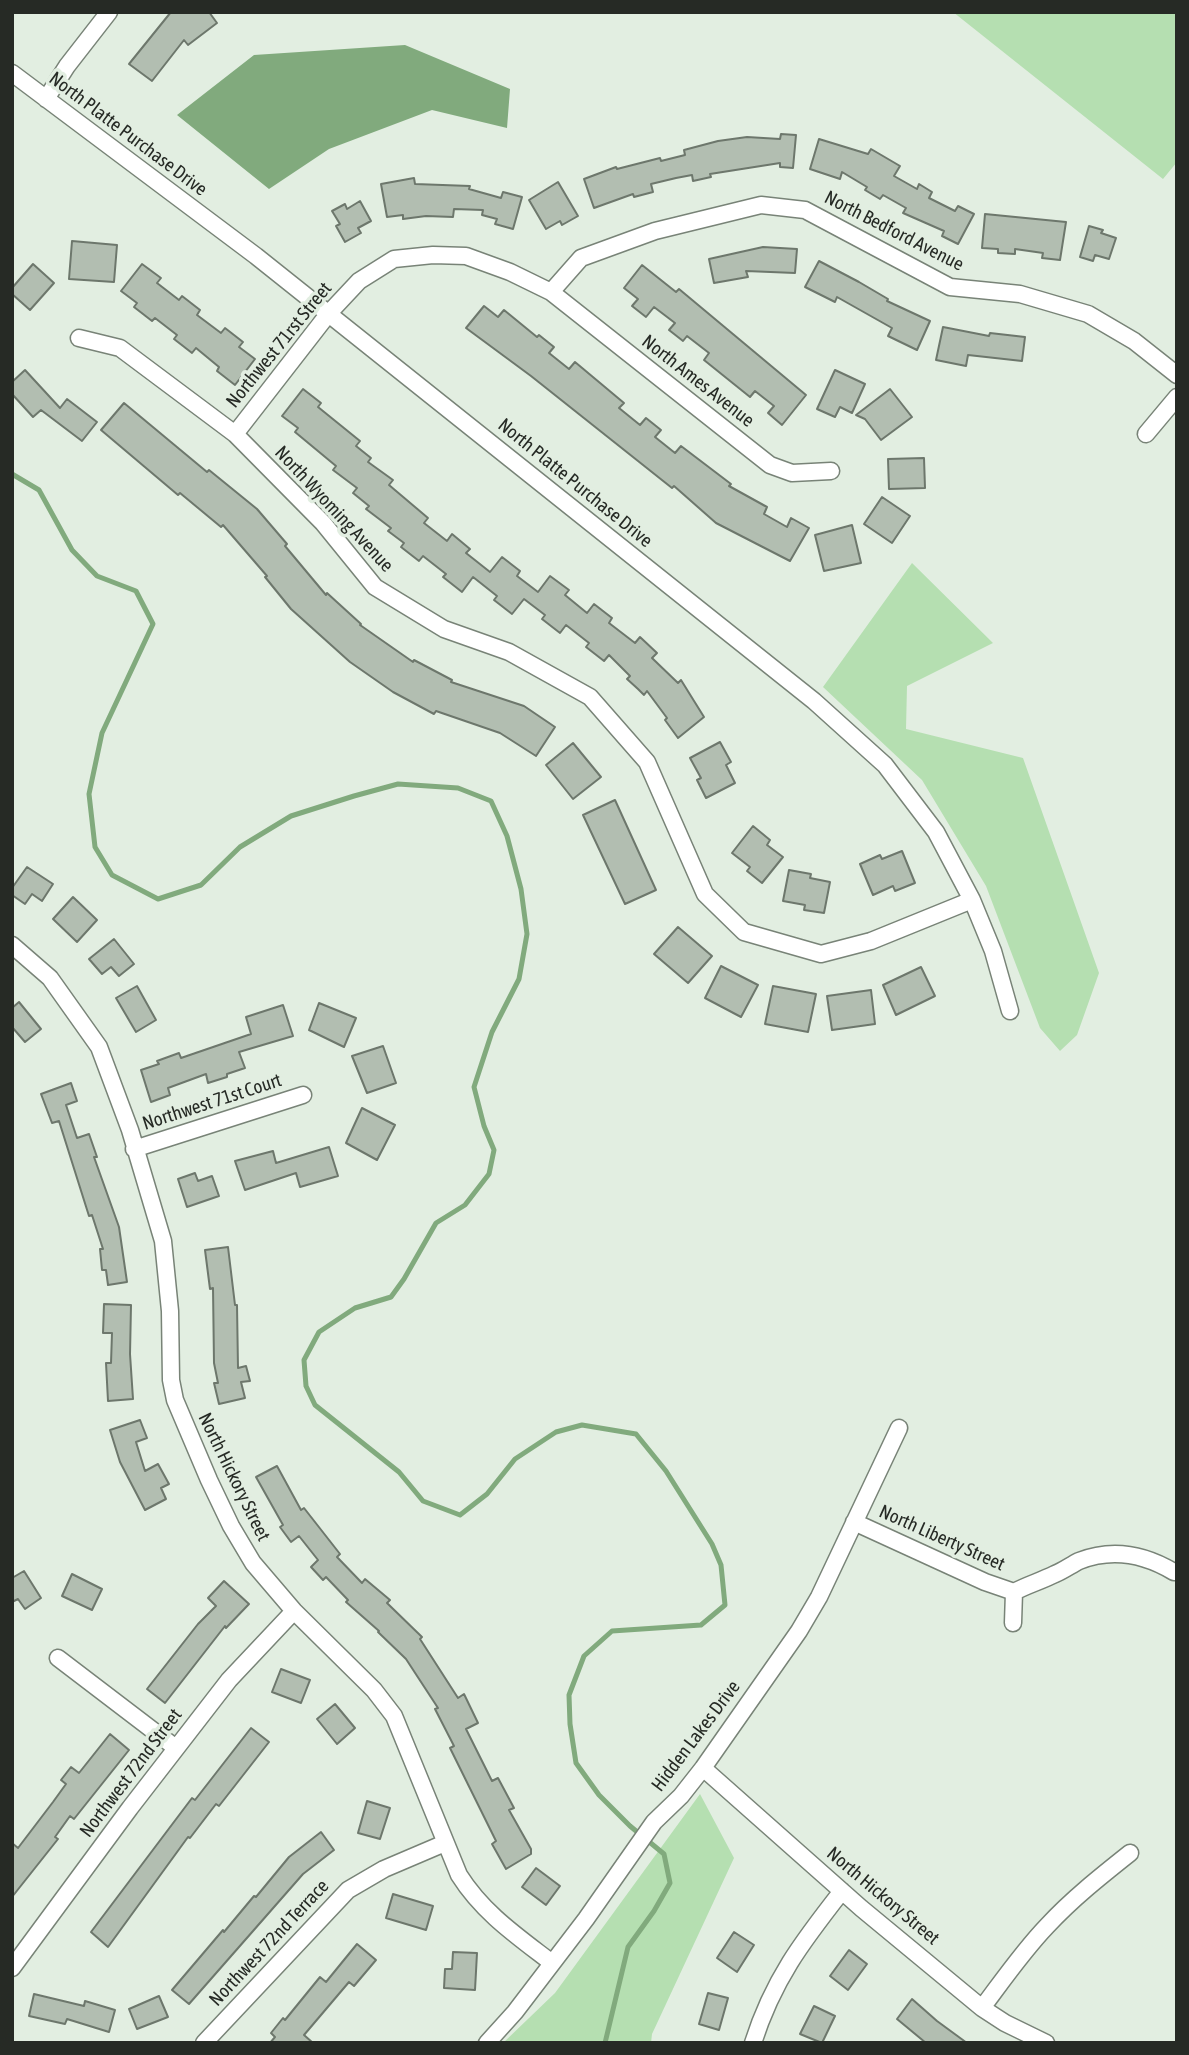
<!DOCTYPE html>
<style>
body{margin:0}
#map{position:relative;width:1189px;height:2055px;overflow:hidden;background:#e2eee1;font-family:"Asap Condensed",sans-serif}
canvas{display:block}
.frame{position:absolute;inset:0;border:14px solid #262a25;pointer-events:none}
</style>
<div id="map">
<canvas width="1189" height="2055"></canvas>
<div class="frame"></div>
</div>
<script>
const context = document.querySelector('canvas').getContext('2d');
context.lineJoin = 'round';
function fillPath(path, color) { context.fillStyle = color; context.fill(path, 'evenodd'); }
function trace(path, color, width, dash) { context.strokeStyle = color; context.lineWidth = width; context.lineCap = dash ? 'butt' : 'round'; context.setLineDash(dash || []); context.stroke(path); }
function write(font, color, halo, rows, align = 'center') {
  context.font = font + ' "Asap Condensed",sans-serif'; context.lineWidth = 7; context.setLineDash([]); context.textBaseline = 'middle'; context.strokeStyle = halo; context.fillStyle = color; for (const [text, x, y, turn = 0] of rows) {
    context.save(); context.translate(x, y); context.rotate((+turn || 0) * Math.PI / 180); context.textAlign = isNaN(turn) ? turn : align; if (halo) context.strokeText(text, 0, 0); context.fillText(text, 0, 0); context.restore();
  }
}
fillPath(new Path2D(`
 M953 12H1177V162L1163 179Z
 M912 563 993 643 907 686 906 729 1023 758 1099 973 1077 1035 1060 1051 1040 1028 986 886 922 780 823 687Z
 M700 1794 734 1858 652 2034 651 2043H503L555 1993Z`), '#b5dfb1');
fillPath(new Path2D(`
 M405 45 510 89 507 128 432 110 329 149 269 189 177 115 254 55Z`), '#81aa7d');
trace(new Path2D(`
 M12 474 39 490 72 550 97 576 136 591 153 624 102 733 89 794 95 847 112 875 158 899 201 885 240 847 291 816 354 796 398 784 458 788 491 801 507 836 521 889 527 934 519 979 492 1032 474 1087 484 1126 494 1150 489 1174 465 1205 436 1223 404 1279 391 1297 355 1308 319 1332 304 1360 306 1386 315 1405 399 1472 423 1501 460 1515 487 1494 515 1459 556 1432 582 1425 636 1434 666 1471 712 1544 721 1565 725 1605 701 1625 612 1631 584 1656 569 1695 570 1724 576 1763 599 1795 630 1826 664 1854 670 1883 654 1911 628 1947 605 2043`), '#81aa7d', 5);
const building = new Path2D(`
 M171 12H209L217 23 188 45 184 40 152 81 129 64Z
 M781 134 796 135 793 168 780 167V163L710 174 711 177 693 181 692 175 676 178 651 184 653 192 634 197 633 194 594 208 584 179 616 167 617 169 660 158 661 161 685 155 684 150 718 141 747 137 780 139Z
 M819 139 868 154 871 149 900 166 894 176 917 189 919 184 932 192 929 198 955 211 958 206 974 214 958 244 942 236 944 231 903 213 906 208 883 195 880 199 865 190 867 187 842 172 840 179 810 169Z
 M414 178 415 184 470 186 469 189 501 198 503 192 522 197 513 229 495 224 497 219 482 215 483 210 454 209 453 217 426 216 403 219V215L387 217 381 184Z
 M558 182 578 216 562 225 560 221 546 229 529 200Z
 M360 201 371 221 358 228 361 233 345 242 336 226 340 224 332 211 345 204 347 209Z
 M985 214 1066 222 1060 260 1042 258 1043 253 1015 249V254L998 253V249L982 248Z
 M1089 226 1103 230 1101 233 1116 238 1109 259 1095 255 1093 261 1080 257Z
 M72 241 117 245 114 282 69 279Z
 M763 247 797 249 795 273 746 271 748 277 714 283 709 259Z
 M819 261 859 282 888 299 887 301 930 321 917 350 888 336 892 328 837 297 835 302 805 287Z
 M33 264 54 283 30 310 12 294V288Z
 M142 264 161 278 157 283 179 300 182 296 200 310 197 315 221 333 225 328 243 342 239 347 255 359 235 385 217 371 219 367 196 348 192 353 174 339 177 335 155 318 152 321 134 307 137 303 121 291Z
 M642 265 676 292 679 289 806 395 782 425 768 413 774 406 755 391 750 397 704 360 709 353 687 336 683 341 669 330 675 323 654 307 646 317 632 306 638 299 624 288Z
 M484 306 498 317 504 310 537 337 539 335 554 347 549 353 569 369 575 362 624 403 619 408 640 425 646 418 661 430 655 437 675 453 681 446 731 484 729 486 767 507 764 514 787 527 791 518 809 528 790 561 716 523 674 486 672 488 531 376 466 328Z
 M943 327 989 336 990 333 1025 337 1022 361 968 355 966 366 936 360Z
 M25 370 60 408 67 399 97 422 82 441 41 410 33 417 12 394V382Z
 M835 370 865 384 852 413 840 407 835 417 817 409Z
 M303 389 321 403 318 407 360 441 356 446 371 458 368 462 393 480 389 485 428 518 424 523 447 541 452 534 470 549 466 553 490 572 502 557 520 571 517 576 538 592 550 576 569 590 565 595 587 613 594 604 612 618 609 623 635 643 640 637 657 653 652 658 678 683 681 680 704 717 678 738 665 720 667 718 647 691 644 695 638 689 627 679 630 676 609 655 604 661 586 647 589 643 566 625 560 633 542 619 545 615 524 599 512 614 494 600 497 596 473 577 462 592 443 577 446 574 423 556 419 561 401 547 404 543 388 531 391 528 366 509 369 506 353 493 357 488 333 470 336 466 295 432 298 428 282 416Z
 M890 389 912 417 881 440 865 419 856 415Z
 M124 403 207 472 209 470 257 509 287 544 285 546 326 595 327 593 361 624 360 625 413 662 414 660 452 680 451 682 524 706 555 727 536 756 500 733 436 711 434 714 393 692 350 662 291 609 265 577 267 576 223 525 221 527 180 493 178 495 101 430Z
 M924 458 925 488 889 489 888 459Z
 M882 497 910 516 892 543 864 524Z
 M852 525 861 563 824 571 815 535Z
 M720 742 731 762 726 765 735 783 706 798 697 780 701 778 690 758Z
 M573 743 601 777 573 799 546 765Z
 M615 800 656 890 625 904 583 815Z
 M753 826 770 840 767 845 783 857 762 883 747 871 750 867 732 853Z
 M902 851 915 883 895 891 893 886 873 895 860 864 880 855 882 859Z
 M27 867 53 884 42 901 32 894 25 904 12 895V888Z
 M789 870 811 874 810 878 830 882 824 913 804 910 805 905 783 901Z
 M73 897 97 920 77 942 53 919Z
 M678 927 712 956 688 983 654 954Z
 M114 939 134 964 119 976 111 967 102 974 89 959Z
 M721 966 758 985 741 1017 705 998Z
 M921 967 935 996 896 1015 883 985Z
 M137 986 156 1020 136 1032 116 998Z
 M773 986 816 994 808 1032 765 1024Z
 M871 990 875 1024 832 1030 827 996Z
 M19 1002 41 1029 25 1042 12 1027V1008Z
 M319 1003 356 1018 344 1047 309 1030Z
 M283 1005 293 1036 239 1052 245 1068 227 1074V1077L208 1083 206 1074 168 1088 170 1095 151 1102 141 1070 159 1064 157 1061 179 1053 181 1058 251 1034 246 1017Z
 M383 1046 396 1083 367 1093 352 1056Z
 M71 1083 77 1101 66 1105 77 1138 89 1134 97 1157H94L119 1227 127 1282 108 1285 106 1270H102L100 1249H103L92 1215 89 1216 59 1121 52 1123 41 1094Z
 M362 1108 395 1125 377 1160 346 1143Z
 M329 1147 338 1176 300 1187 296 1173 245 1190 235 1161 273 1151 276 1163Z
 M195 1173 198 1181 212 1176 219 1196 187 1207 178 1179Z
 M228 1247 235 1305H237L238 1368 246 1366 250 1381 241 1382 245 1398 219 1404 214 1383H218L214 1363 213 1288 210 1289 205 1250Z
 M104 1304 131 1305 130 1354 133 1399 108 1401 106 1363H111L112 1333H103Z
 M140 1420 147 1438 136 1442 145 1471 158 1464 169 1484 161 1488 166 1499 145 1510 120 1462 110 1430Z
 M277 1466 301 1510 304 1508 340 1554 337 1557 362 1583 365 1579 390 1600 387 1603 422 1637 420 1639 458 1698 464 1694 478 1723 466 1729 492 1781 498 1778 514 1808 509 1810 531 1849V1854L506 1869 492 1844 496 1841 450 1748 454 1746 435 1709 438 1708 406 1659 378 1632 379 1631 346 1602 348 1600 326 1577 323 1580 311 1567 318 1560 299 1536 291 1542 280 1527 283 1525 256 1477Z
 M24 1571 41 1598 25 1609 18 1599 12 1602V1578Z
 M72 1574 102 1589 92 1610 62 1596Z
 M224 1581 249 1604 226 1628 225 1626 165 1703 147 1689 198 1624 216 1606 208 1598Z
 M281 1669 310 1680 301 1703 272 1692Z
 M335 1704 355 1728 337 1744 317 1719Z
 M251 1728 269 1742 219 1806 216 1804 190 1838 188 1837 108 1947 91 1932 192 1798 195 1800Z
 M110 1734 129 1750 74 1819 70 1816 55 1837 58 1839 12 1897V1843L18 1848 53 1802 66 1784 61 1780 71 1767 79 1773Z
 M367 1801 390 1808 380 1839 358 1833Z
 M321 1832 334 1850 303 1874 189 2004 172 1990 223 1930 224 1932 254 1896 256 1897 289 1857Z
 M536 1868 560 1886 546 1905 522 1887Z
 M393 1894 433 1906 426 1930 386 1918Z
 M734 1932 754 1945 737 1972 717 1958Z
 M357 1944 376 1960 354 1986 349 1982 304 2035 313 2043H270L275 2037 271 2033 283 2018 285 2020 320 1977 326 1982Z
 M849 1950 867 1964 848 1990 830 1976Z
 M453 1952 477 1953 475 1990 444 1988 445 1969H452Z
 M708 1993 728 1998 719 2030 699 2024Z
 M34 1994 84 2006 85 2001 115 2010 109 2032 67 2019 65 2024 29 2016Z
 M159 1996 168 2017 137 2029 129 2009Z
 M912 1999 937 2021 967 2043H926L897 2019Z
 M814 2006 835 2016 822 2043 800 2034Z`);
fillPath(building, '#b2beb1');
trace(building, '#6d776c', 2);
const minor = new Path2D(`
 M12 73 256 256 814 701 885 765 936 832 972 900 993 951 1010 1011
 M46 99 67 66 109 12
 M551 292 581 258 655 231 761 205 805 210 950 287 1020 294 1088 314 1134 341 1177 375
 M79 338 120 348 235 434 323 523 375 587 444 629 509 652 590 697 647 762 705 894 744 932 821 954 871 941 972 900
 M235 434 329 313 359 281 394 259 433 255 466 256 510 272 551 292 770 465 792 473 831 471
 M1146 434 1177 397
 M12 945 50 978 99 1047 130 1130 163 1241 170 1311 171 1380 175 1400 209 1480 231 1526 253 1563 294 1611 374 1690 394 1716 459 1875C483 1913 517 1936 552 1963
 M134 1149 303 1095
 M854 1522 985 1582 1014 1592C1027 1585 1041 1581 1055 1574 1063 1571 1071 1565 1079 1561 1112 1548 1144 1554 1174 1572
 M1013 1623 1014 1592
 M58 1658 176 1748
 M703 1768 861 1908 982 2008 1005 2023 1046 2043
 M12 1968 130 1808 229 1680 294 1611
 M982 2008C1003 1980 1023 1951 1047 1926 1072 1899 1101 1876 1130 1853
 M204 2043 348 1890 384 1869 445 1843
 M487 2043 515 2012 586 1919 654 1822 681 1796 703 1768 799 1631 819 1597 899 1428
 M753 2043C773 1980 802 1942 842 1891`);
trace(minor, '#788377', 19);
trace(minor, '#fff', 16);
write('19px', '#262a25', '#e2eee1', [
 ["North Platte Purchase Drive",128,134,37],
 ["North Bedford Avenue",894,231,27],
 ["Northwest 71rst Street",279,345,-51],
 ["North Ames Avenue",698,381,38],
 ["North Platte Purchase Drive",575,483,39],
 ["North Wyoming Avenue",334,509,47],
 ["Northwest 71st Court",212,1102,-18],
 ["North Hickory Street",234,1477,64],
 ["North Liberty Street",942,1538,24],
 ["Hidden Lakes Drive",696,1736,-53],
 ["Northwest 72nd Street",131,1773,-53],
 ["North Hickory Street",883,1896,40],
 ["Northwest 72nd Terrace",269,1943,-47]
]);
</script>
